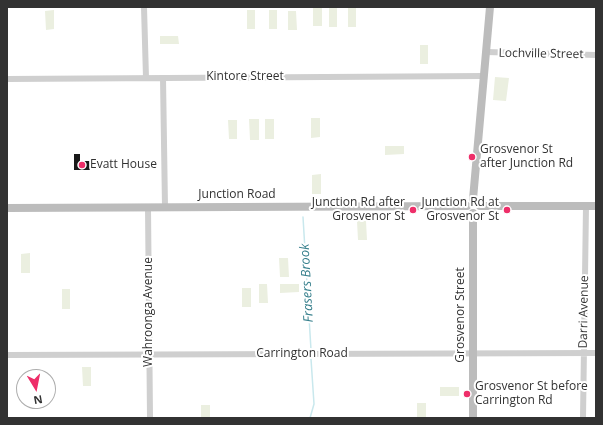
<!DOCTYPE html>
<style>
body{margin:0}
#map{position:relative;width:603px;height:425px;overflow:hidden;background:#fff;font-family:"Open Sans",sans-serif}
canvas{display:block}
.frame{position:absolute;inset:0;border:8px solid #323232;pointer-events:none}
.north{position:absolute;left:16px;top:369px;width:40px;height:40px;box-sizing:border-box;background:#fff;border:1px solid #adadad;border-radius:50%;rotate:170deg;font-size:11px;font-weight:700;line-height:16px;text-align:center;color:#323232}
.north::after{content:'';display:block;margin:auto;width:14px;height:18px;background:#ee2e69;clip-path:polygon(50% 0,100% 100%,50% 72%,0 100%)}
</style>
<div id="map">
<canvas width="603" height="425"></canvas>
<div class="frame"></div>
<div class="north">N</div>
</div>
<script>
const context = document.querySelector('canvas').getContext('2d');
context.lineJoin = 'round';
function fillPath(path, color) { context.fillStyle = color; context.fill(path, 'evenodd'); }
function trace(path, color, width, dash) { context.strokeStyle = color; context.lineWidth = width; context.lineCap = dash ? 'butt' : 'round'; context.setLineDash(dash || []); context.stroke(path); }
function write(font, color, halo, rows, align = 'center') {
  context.font = font + ' "Open Sans",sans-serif'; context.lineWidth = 4; context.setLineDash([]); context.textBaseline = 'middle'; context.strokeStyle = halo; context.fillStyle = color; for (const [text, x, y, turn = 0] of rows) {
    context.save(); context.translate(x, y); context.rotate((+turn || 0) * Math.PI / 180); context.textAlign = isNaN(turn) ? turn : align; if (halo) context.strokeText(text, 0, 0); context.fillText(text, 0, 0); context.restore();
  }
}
fillPath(new Path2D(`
 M313 7H322V26H313Z
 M329 8H337V27H329Z
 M348 8H356V27H348Z
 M54 10V29L46 30 45 11Z
 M247 10H255V29H247Z
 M269 10H277V29H269Z
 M288 11H296L297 30H288Z
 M160 36H178L179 44H160Z
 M420 45H428V64H420Z
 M495 77 509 78 506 101 493 100Z
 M311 118H320V137L311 138Z
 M249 119H259V140H250Z
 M265 119H274V139H265Z
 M228 120H237V139H229Z
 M385 146H404V154L385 155Z
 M321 174V194H312V175Z
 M357 221H366L367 240H358Z
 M30 253V273H21V254Z
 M279 258H288L289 277H280Z
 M259 284H267L268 303H259Z
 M280 284H299V292L280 293Z
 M242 288H251V307H242Z
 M62 289H70V309H62Z
 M82 367H91V386H83Z
 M440 387H459V396H440Z
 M417 403H426V418H417Z
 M201 405H210V418H201Z`), '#ebefe0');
trace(new Path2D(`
 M303 217 311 350
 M310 418 314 404 311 359`), '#c9e8ed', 1.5);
fillPath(new Path2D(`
 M74 154H80V161H90V170H74Z`), '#191919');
trace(new Path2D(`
 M144 7 146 78
 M486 52 596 55
 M163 78 165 207
 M7 79 484 76
 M148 207 150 418
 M7 355 596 353
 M583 418 586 206`), '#cfcfcf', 6);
trace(new Path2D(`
 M473 199 490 7
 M480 206H596
 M7 208 467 206
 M473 213V418`), '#bcbcbc', 8);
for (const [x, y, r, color] of [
 [472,157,4,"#ee2e69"],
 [82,165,4,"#ee2e69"],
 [413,210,4,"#ee2e69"],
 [507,210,4,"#ee2e69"],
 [467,394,4,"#ee2e69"]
]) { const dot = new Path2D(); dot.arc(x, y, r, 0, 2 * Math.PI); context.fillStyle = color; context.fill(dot); trace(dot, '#fff', 1.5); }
write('12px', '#323232', '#fff', [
 ["Lochville Street",541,54,1],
 ["Kintore Street",245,77],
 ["Junction Road",237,195],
 ["Wahroonga Avenue",149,312,-90],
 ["Darri Avenue",584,312,-89],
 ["Grosvenor Street",461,315,-90],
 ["Carrington Road",302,354]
]);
write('12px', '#323232', '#fff', [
 ["Grosvenor St",480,150],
 ["after Junction Rd",480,164],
 ["Evatt House",90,165],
 ["Junction Rd after",405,203,"right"],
 ["Grosvenor St",405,217,"right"],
 ["Junction Rd at",499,203,"right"],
 ["Grosvenor St",499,217,"right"],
 ["Grosvenor St before",475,387],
 ["Carrington Rd",475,401]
], 'left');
write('italic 13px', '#367f8c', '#fff', [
 ["Frasers Brook",307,283,-93]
]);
</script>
